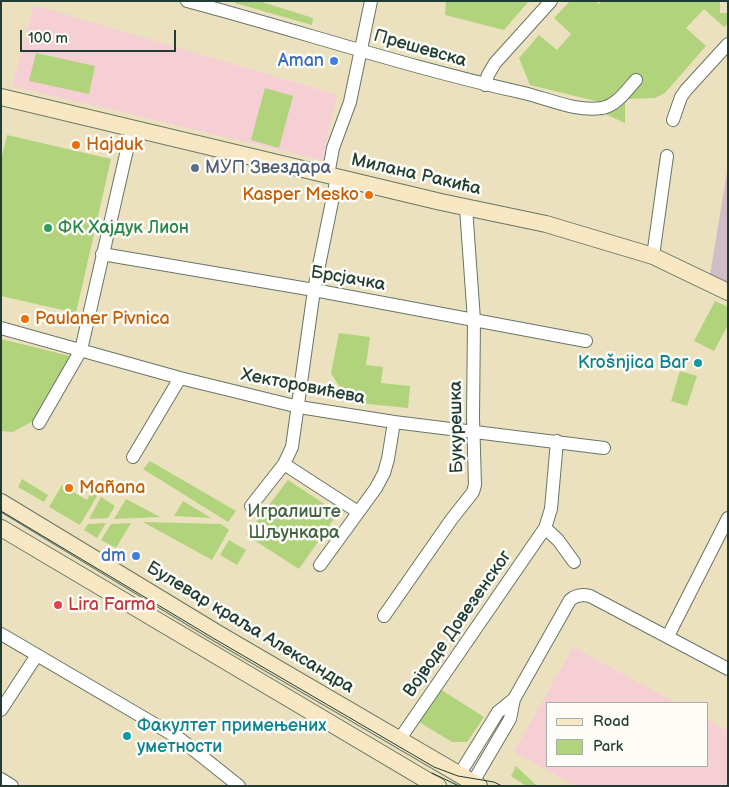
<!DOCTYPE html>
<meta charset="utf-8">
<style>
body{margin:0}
#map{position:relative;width:729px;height:787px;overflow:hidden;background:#ece1bf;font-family:"Balsamiq Sans",sans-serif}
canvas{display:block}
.frame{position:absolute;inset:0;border:2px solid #1f3d34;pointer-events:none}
.legend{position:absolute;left:546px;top:702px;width:162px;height:65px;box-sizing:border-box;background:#fdfcf7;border:1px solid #a4b0a9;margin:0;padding:6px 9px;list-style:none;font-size:15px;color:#1f3d34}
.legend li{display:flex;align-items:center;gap:10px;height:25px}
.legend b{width:25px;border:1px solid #a4b0a9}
.scale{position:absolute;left:20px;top:30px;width:156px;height:22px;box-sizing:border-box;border:2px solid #1f3d34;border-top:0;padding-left:6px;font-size:15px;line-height:18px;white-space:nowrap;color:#1f3d34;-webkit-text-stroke:4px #fdfcf7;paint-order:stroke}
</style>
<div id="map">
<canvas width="729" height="787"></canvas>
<div class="frame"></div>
<ul class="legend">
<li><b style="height:6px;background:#f8e7c3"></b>Road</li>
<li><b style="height:14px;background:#b0d37c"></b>Park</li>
</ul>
<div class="scale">100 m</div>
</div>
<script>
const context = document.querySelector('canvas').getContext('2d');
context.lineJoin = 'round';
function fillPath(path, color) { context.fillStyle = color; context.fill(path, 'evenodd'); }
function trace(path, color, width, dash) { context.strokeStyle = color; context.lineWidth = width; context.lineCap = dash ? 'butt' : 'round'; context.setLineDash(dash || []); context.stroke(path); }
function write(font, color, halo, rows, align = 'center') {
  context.font = font + ' "Balsamiq Sans",sans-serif'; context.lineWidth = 5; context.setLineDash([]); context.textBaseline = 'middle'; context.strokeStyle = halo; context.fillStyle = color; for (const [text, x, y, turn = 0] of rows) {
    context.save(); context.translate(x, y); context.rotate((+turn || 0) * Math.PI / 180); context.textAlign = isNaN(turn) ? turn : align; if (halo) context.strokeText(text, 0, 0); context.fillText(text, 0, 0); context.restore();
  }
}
fillPath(new Path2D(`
 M34 5 337 95 322 160 12 86Z
 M573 647 676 703H548V766H708V720L728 731V786H576L514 752Z`), '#f6cfd5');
fillPath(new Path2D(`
 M727 172H728V283L710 275Z`), '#d1bdc8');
fillPath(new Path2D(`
 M236 1H259L313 18 312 25 235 3Z
 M446 1H529L504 30 445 15Z
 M570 1H596L599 4 601 1H720V13H728V24L724 27 704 9 686 28 706 46 665 93 655 98 625 99V123L605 114 600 102 530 85 519 58 539 35 557 50 571 34 554 18Z
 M36 53 95 66 89 94 29 81Z
 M265 88 293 96 279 148 251 140Z
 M7 135 111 159 76 313 1 296V160Z
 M715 301 728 307V325L714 351 694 341Z
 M339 333 370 337 366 365 383 367 381 383 410 386 408 408 338 401 339 386 331 373Z
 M1 339 70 356 33 421 13 432 1 431Z
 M680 371 697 376 687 406 671 401Z
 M150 461 236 511 228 522 143 469Z
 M22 479 48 495 44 502 18 487Z
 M288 480 338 513 299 569 246 535Z
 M62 485 87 500 91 492 97 496 80 525 49 507Z
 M101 497 115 506 108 518 89 519Z
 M126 499 160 517 114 519Z
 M183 501 211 518 174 516Z
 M143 522 221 524 229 530 212 560Z
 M106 523 97 538 84 530 88 524Z
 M131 523 116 548 101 540 111 524Z
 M229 540 246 550 237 565 220 555Z
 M440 689 484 717 467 742H452L419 722Z
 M516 766 537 786H526L511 776Z`), '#b0d37c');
const street = new Path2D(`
 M187 1C300 31 410 68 524 93 549 99 576 112 602 108 617 105 626 91 636 80
 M485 85 488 75 495 63 551 1
 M673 120 681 97 686 90 728 44
 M328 175 333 148 350 102 371 1
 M102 254 314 290 586 341
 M653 256 667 156
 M1 328 180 378 299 407 394 422 604 448
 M39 423 81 350 132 128
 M133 457 180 378
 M284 464 358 512
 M251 506 284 464 292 447 314 290 337 177
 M545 528 558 540 574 562
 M320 565 376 488 384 473 388 459 394 422
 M384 616 451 520 473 492 475 485 473 417 474 320 466 208
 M1 634 180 739 239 786
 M668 636 728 518
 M1 710 37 655
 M399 740 545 528 551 509 557 441
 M459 775 498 712 514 699
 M1 779 12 786
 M473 782 510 719 514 699 570 600C576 595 582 594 590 596L728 669`);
const secondary = new Path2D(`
 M1 97 441 202 546 224 653 256 728 292
 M1 502 217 633 479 786
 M1 528 428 781 438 786`);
trace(street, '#677665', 14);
trace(secondary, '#677665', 18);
trace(street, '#fff', 12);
trace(secondary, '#f8e7c3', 16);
trace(new Path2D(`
 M1 511 213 638 434 767 458 776 494 782 502 786
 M432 773 459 786`), '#1f3d34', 1);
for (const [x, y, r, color] of [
 [334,61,5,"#3f7fe0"],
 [76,145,5,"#e8710a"],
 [195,168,5,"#5c6f8a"],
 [369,195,5,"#e8710a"],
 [48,228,5,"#2e9e5b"],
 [25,319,5,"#e8710a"],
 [698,363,5,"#0f9aa8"],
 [69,488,5,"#e8710a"],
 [136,556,5,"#3f7fe0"],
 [58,605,5,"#e0444e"],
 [127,736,5,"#0f9aa8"]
]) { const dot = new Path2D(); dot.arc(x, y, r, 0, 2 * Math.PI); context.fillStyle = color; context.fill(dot); trace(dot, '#fdfcf7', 2); }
write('18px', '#1f3d34', '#fdfcf7', [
 ["Прешевска",420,49,16],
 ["Милана Ракића",416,175,13],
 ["Брсјачка",348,279,10],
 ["Хекторовићева",303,387,11],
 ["Букурешка",457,427,-91],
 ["Војводе Довезенског",458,624,-55],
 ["Булевар краља Александра",250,628,31]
]);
write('18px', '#366cbe', '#fdfcf7', [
 ["Aman",324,61],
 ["dm",126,556]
], 'right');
write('18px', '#c56008', '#fdfcf7', [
 ["Hajduk",86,145],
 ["Kasper Mesko",359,195,"right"],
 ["Paulaner Pivnica",35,319],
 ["Mañana",79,488]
], 'left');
write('18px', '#4e5e75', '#fdfcf7', [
 ["МУП Звездара",205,168]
], 'left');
write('18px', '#27864d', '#fdfcf7', [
 ["ФК Хајдук Лион",58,228]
], 'left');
write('18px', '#0d838f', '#fdfcf7', [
 ["Krošnjica Bar",688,363],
 ["Факултет примењених",137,726,"left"],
 ["уметности",137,747,"left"]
], 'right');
write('18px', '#436246', '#fdfcf7', [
 ["Игралиште",294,512],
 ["Шљункара",294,533]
]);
write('18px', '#be3a42', '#fdfcf7', [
 ["Lira Farma",68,605]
], 'left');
</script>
